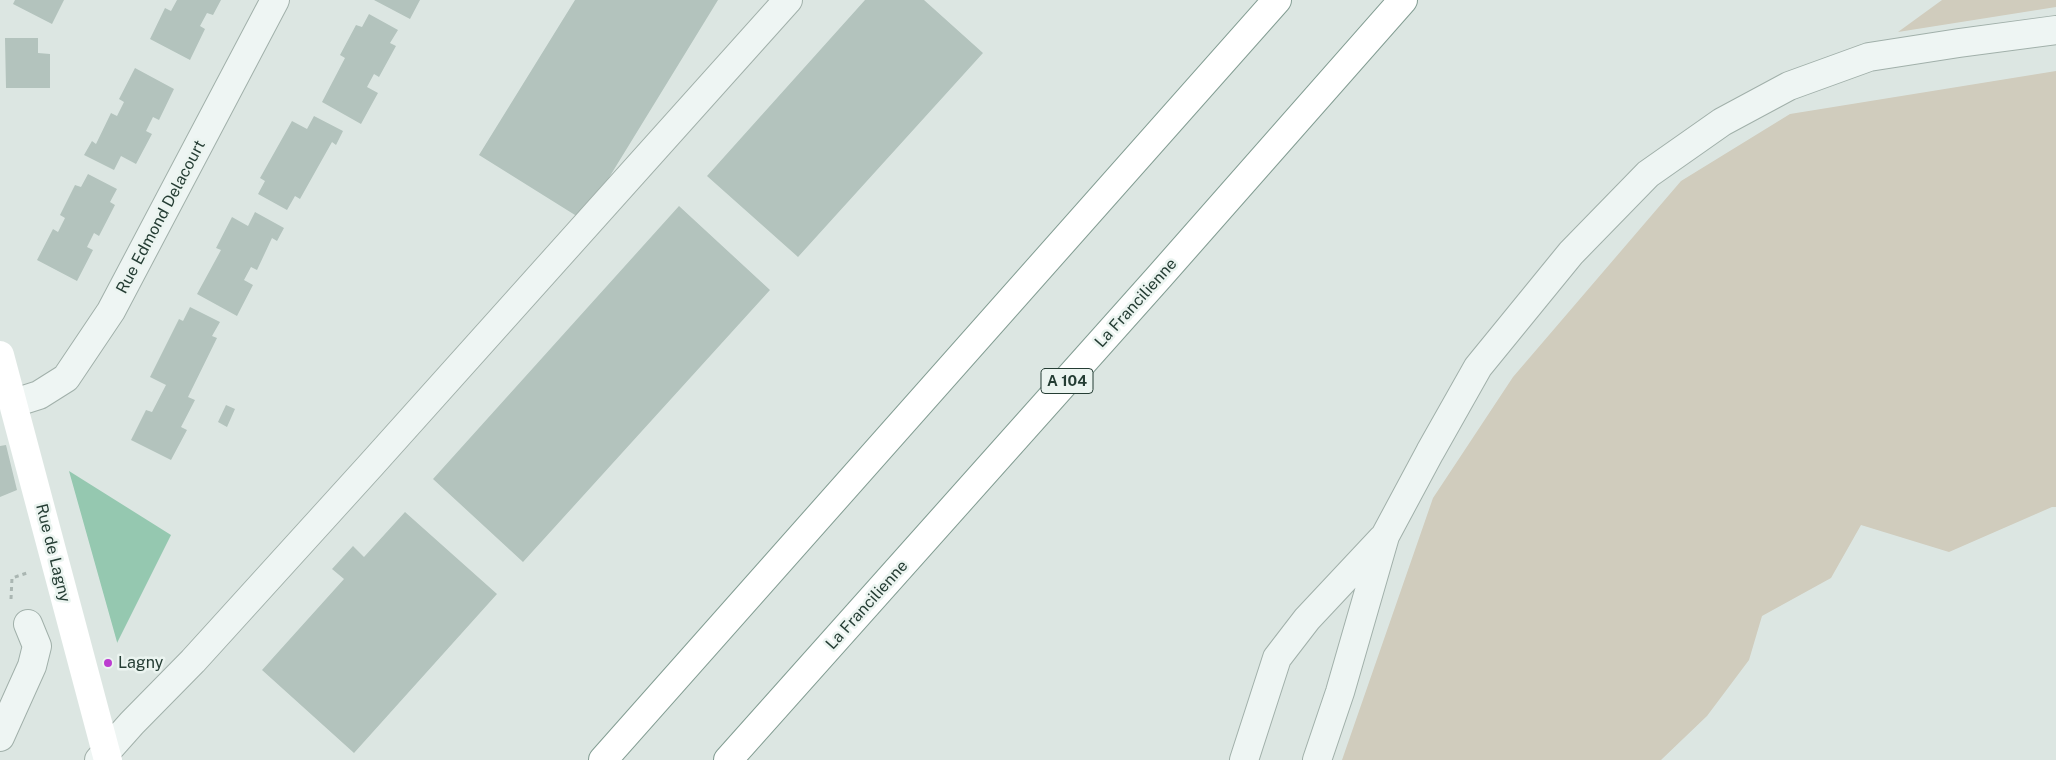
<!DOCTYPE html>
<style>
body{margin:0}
canvas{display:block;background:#dce6e2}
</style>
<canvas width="2056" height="760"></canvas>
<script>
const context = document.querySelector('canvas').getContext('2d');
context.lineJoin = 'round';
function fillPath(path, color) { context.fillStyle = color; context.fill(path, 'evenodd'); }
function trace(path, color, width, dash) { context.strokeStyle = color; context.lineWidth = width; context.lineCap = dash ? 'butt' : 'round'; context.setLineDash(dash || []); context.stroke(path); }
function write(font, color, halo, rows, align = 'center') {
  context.font = font + ' "Public Sans",sans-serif'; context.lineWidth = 5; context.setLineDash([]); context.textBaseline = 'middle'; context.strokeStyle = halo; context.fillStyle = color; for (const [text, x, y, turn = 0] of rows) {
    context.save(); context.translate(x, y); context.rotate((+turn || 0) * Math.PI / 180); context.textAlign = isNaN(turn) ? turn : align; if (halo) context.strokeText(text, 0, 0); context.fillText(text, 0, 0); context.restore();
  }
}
fillPath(new Path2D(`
 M1942 0H2056V7L1898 32Z
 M2056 71V507H2052L1949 552 1861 525 1831 578 1762 616 1749 660 1707 716 1661 760H1342L1433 498 1513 377 1681 181 1790 114Z`), '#d0ccbd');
fillPath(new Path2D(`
 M69 471 171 535 117 643V642Z`), '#95c8b0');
fillPath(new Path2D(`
 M15 0H64L52 24 13 4Z
 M177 0H221L213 15 207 13 200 26 205 29 190 60 150 39 165 8 171 11Z
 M374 0H420L410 19Z
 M575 0H718L583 220 479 155Z
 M865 0H924L983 53 798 257 707 176Z
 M369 14 398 30 390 43 396 46 379 77 374 74 367 87 378 93 361 124 322 102 345 58 340 55 356 25 362 27Z
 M5 38H38V53L50 54V88H6Z
 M135 68 174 89 159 120 153 117 146 131 152 134 136 164 121 156 114 170 84 155 92 141 96 144 111 113 117 116 124 102 119 99Z
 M314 116 343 131 336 145 332 142 300 199 295 196 287 210 258 194 265 181 260 178 292 121 307 129Z
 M88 174 117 189 110 202 115 205 99 236 94 233 87 247 93 250 77 281 37 260 53 229 58 232 65 218 60 215 75 185 81 187Z
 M679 206 770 290 523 562 433 479Z
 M255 212 284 228 277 241 272 238 257 270 251 267 244 280 253 285 237 316 197 294 221 250 216 248 232 217 248 226Z
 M190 307 220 322 212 336 217 338 188 397 195 400 181 427 187 430 171 460 131 440 146 410 152 412 166 385 150 377 179 319 183 321Z
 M226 405 235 409 227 427 218 422Z
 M6 445 17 490 0 497V446Z
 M405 512 497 594 354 753 262 670 344 579 332 569 353 546 364 557Z`), '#b3c3bd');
const street = new Path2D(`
 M14 403 39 395 66 378 111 311 275 0
 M0 737 32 666 37 646 28 624
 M99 760 132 723 193 661 371 465 788 0
 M1244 760 1277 658 1307 619 1382 539
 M1317 760 1340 692 1385 536 1430 452 1478 367 1571 253 1648 174 1722 122 1789 86 1869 57 1959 43 2056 30`);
const highway = new Path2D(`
 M603 760 1277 0
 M728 760 1159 277 1403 0`);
trace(street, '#a1b0aa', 30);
trace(highway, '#839d93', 30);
trace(new Path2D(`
 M11 599 12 578 27 573`), '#aab6b2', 3, [4, 4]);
trace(street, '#eef5f3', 28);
trace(new Path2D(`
 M0 355 108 760`), '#fff', 28);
trace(highway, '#fff', 28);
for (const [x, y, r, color] of [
 [108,663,5,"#bc3cd0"]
]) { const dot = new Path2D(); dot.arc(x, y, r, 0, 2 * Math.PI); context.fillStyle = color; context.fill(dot); trace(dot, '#ebf4f0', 2); }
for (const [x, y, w] of [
 [1067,381,52]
]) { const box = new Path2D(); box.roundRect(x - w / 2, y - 12.5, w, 25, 4); context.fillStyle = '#ebf4f0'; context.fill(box); trace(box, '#253d34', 1); }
write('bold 15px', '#253d34', null, [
 ["A 104",1067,381]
]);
write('16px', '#253d34', '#ebf4f0', [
 ["Rue Edmond Delacourt",161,217,-62],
 ["La Francilienne",1136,303,-48],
 ["Rue de Lagny",53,553,76],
 ["La Francilienne",867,605,-48]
]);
write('16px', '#253d34', '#ebf4f0', [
 ["Lagny",118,663]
], 'left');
</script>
